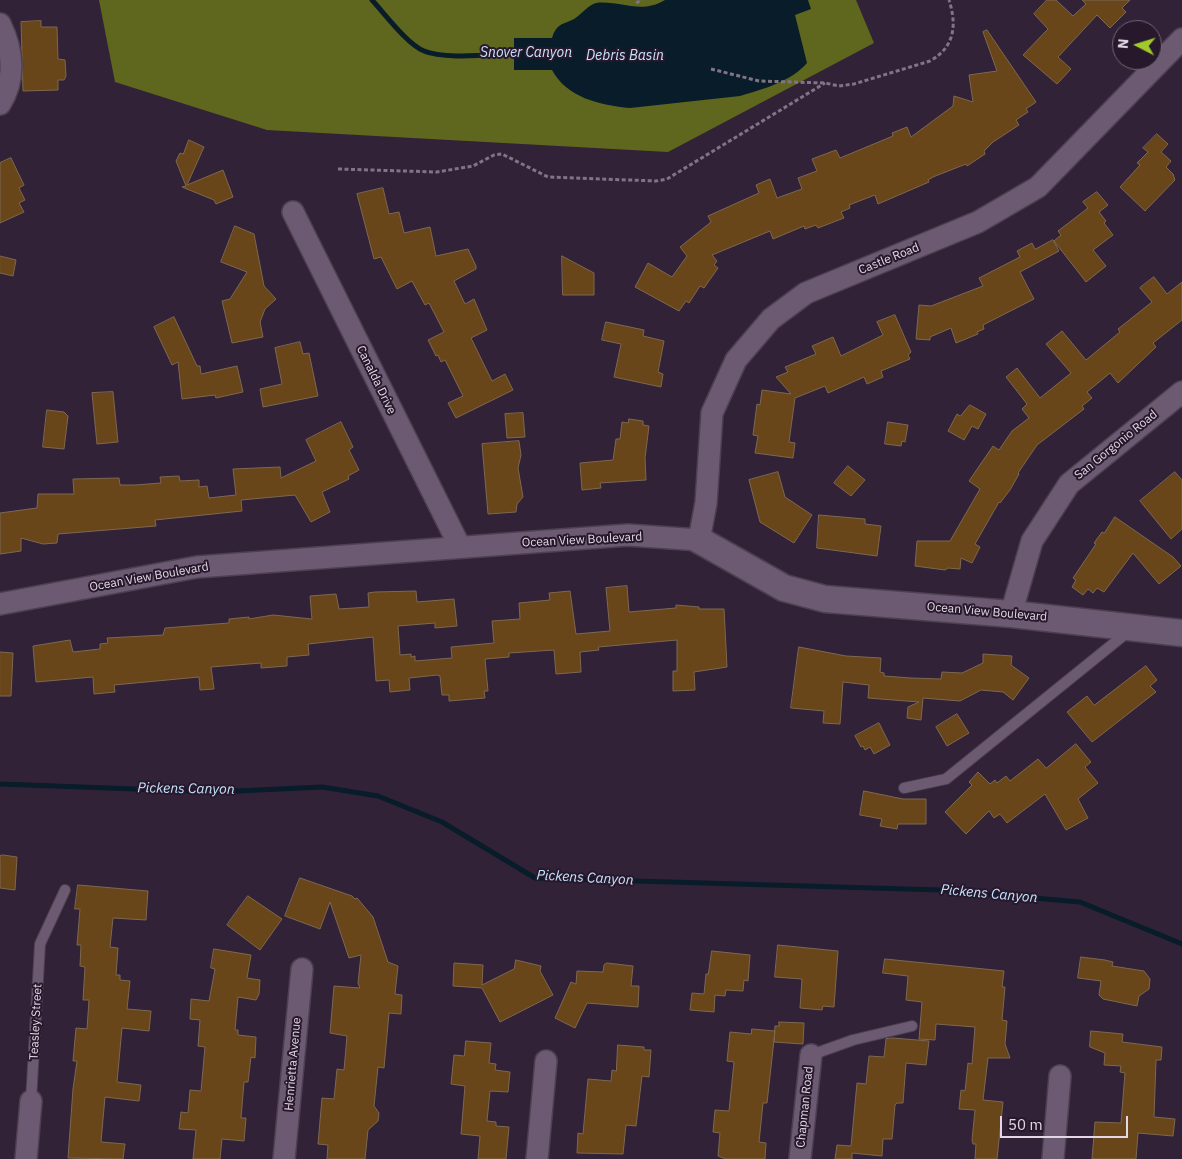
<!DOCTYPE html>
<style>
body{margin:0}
#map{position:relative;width:1182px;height:1159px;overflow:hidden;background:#322237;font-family:"IBM Plex Sans",sans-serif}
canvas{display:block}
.north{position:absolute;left:1112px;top:20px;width:50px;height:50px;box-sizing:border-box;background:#28182c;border:1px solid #726576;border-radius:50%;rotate:275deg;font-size:14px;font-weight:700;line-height:20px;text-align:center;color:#e2d8e5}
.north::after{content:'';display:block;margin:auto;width:18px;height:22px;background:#a0ca2c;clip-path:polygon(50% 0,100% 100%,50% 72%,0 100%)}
.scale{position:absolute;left:1000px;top:1116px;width:128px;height:22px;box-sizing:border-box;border:2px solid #e2d8e5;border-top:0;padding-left:6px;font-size:15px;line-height:18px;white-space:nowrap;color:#e2d8e5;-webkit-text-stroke:4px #28182c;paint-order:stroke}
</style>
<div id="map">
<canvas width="1182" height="1159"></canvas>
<div class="north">N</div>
<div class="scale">50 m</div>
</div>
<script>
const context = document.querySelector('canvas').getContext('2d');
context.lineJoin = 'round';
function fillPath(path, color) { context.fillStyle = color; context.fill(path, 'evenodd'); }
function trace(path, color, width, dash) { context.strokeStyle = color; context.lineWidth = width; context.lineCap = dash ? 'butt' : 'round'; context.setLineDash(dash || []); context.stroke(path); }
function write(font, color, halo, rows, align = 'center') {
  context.font = font + ' "IBM Plex Sans",sans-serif'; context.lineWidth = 4; context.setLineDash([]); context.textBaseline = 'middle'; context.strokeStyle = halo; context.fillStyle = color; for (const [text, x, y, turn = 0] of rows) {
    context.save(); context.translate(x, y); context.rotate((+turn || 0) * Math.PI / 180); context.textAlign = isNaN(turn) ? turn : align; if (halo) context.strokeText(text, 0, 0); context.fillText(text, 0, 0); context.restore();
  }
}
fillPath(new Path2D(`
 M99 0H856L874 43 668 152 267 130 115 82Z`), '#5f671f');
fillPath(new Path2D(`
 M665 0H808L811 9 795 15 807 63C792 81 761 90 740 96L630 108C600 105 567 98 552 70H514V38H552C557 23 562 25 574 19 582 14 587 6 596 3 620 0 640 15 665 0Z`), '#081c2a');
trace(new Path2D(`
 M372 0C385 14 407 44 424 51 444 60 496 54 520 54
 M0 784 216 792 322 787 378 796 442 822 535 878 940 890 1080 902 1182 944`), '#081c2a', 5);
const building = new Path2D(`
 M1047 0H1056L1073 16 1086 4 1082 0H1130L1122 8 1126 12 1110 28 1097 15 1058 57 1071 69 1057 84 1023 55 1048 29 1034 14Z
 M41 21V27H57L58 59 65 60 66 76 64 80H58V90L23 91 21 22Z
 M987 30 1036 102 1026 109 1028 112 1016 120 1019 125 993 142 984 151 985 154 967 166 966 164 933 177 928 180 929 182 878 204 875 195 849 205 850 208 841 212 844 218 818 228 816 225 805 229 804 226 773 239 770 231 712 255 717 261 714 265 718 268 704 288 700 286 689 303 686 301 679 311 635 287 648 263 672 277 687 256 680 247 711 222 708 216 759 193 756 185 770 179 777 198 802 189 798 178 817 171 812 159 836 150 840 158 893 136 892 133 907 127 911 137 953 106 954 96 973 102 969 75 997 71 983 32Z
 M1157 134 1168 144 1161 152 1171 161 1166 167 1173 174 1175 180 1145 211 1120 187 1140 165 1137 163 1148 152 1143 148Z
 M189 140 204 147 187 185 223 170 233 197 216 204 214 200 182 187 186 186 176 161 180 153 183 154Z
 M11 158 24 185 19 188 25 200 19 203 24 212 0 223V163Z
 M383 188 389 214 399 212 404 233 430 227 436 256 468 249 476 266V269L454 281 465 304 474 299 487 330 471 338 492 381 505 374 513 390 456 418 448 403 463 396 445 360 441 362 438 355 436 356 428 340 444 332 429 303 425 305 412 281 397 289 381 257 374 259 357 194Z
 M1097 192 1108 205 1099 212 1106 221 1104 223 1113 235 1093 250 1106 266 1086 282 1054 241 1061 235 1058 231 1088 208 1083 202Z
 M235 226 254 234 264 286 276 299 265 309 260 322 263 337 232 343 222 301 230 299 247 272 221 262Z
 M1053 240 1059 251 1020 272 1034 299 983 325 984 329 977 332 978 334 956 343 951 328 930 337V340L916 339 919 305 931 306 983 286 979 278 1020 257 1017 251 1032 243 1035 249Z
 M0 256 16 260 13 276 0 273Z
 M562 256 594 273V295H563Z
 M1154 277 1167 294 1182 282V320L1153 343 1156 347 1118 383 1110 373 1087 392 1092 398 1082 406 1084 409 1037 445 1018 473 1019 474 1010 490 1000 503 999 502 975 544 980 547 972 563 961 558 960 569 948 568 945 570 915 566 917 541H950L980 489 969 481 993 446 999 450 1012 431 1029 418 1022 409 1027 404 1006 377 1017 368 1040 398 1071 373 1046 344 1062 331 1086 360 1120 332 1118 329 1152 302 1140 288Z
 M895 315 911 352 908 355 910 359 881 371 883 377 867 384 864 377 828 393 825 386 795 398 789 442 795 443 793 458 755 453 758 436 753 435 757 404 760 405 762 390 791 394 776 377 788 372 785 367 816 354 812 346 833 337 841 356 883 335 877 322Z
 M174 317 197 366H200L201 374 237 366 243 392 216 398 215 395 182 399 178 362 172 365 154 327Z
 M606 322 644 330 643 336 664 341 658 372 663 374 661 387 614 377 621 344 602 340Z
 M300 342 303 354 309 353 318 396 263 407 260 389 282 384 275 348Z
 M113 392 118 442 97 444 92 393Z
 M970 405 986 414 978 429 972 426 964 440 948 431 957 414 960 416Z
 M47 410 64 412 68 416 64 449 43 447Z
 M523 413 525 437 507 438 505 414Z
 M629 419 643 421V425L649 426 645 458 646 480 600 483 601 488 582 490 580 463 613 460 616 439H620L622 422 628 423Z
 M341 422 353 447 349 450 359 470 348 476 349 479 322 492 330 512 311 522 295 495 241 500 242 511 155 520 156 526 58 534 57 543 43 544 21 538V551L0 554V513L37 508 38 494H74L73 479 119 478 120 485H135L161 483 160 477 179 476 180 481 199 480V487L207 486 209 498 236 495 233 469 280 467 281 478 316 461 306 440Z
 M888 422 908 425 905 442 902 441 901 446 885 444Z
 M519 441 521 455 518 468 523 497 517 504 516 512 488 514 482 444Z
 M848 466 865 480 851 496 834 483Z
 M778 472 785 497 812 515 794 543 760 522 749 480Z
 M1175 472 1182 480V529L1171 539 1140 501Z
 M819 515 865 519V524L881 526 877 556 817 548Z
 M1115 517 1173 557 1181 566 1159 584 1133 553 1104 592 1097 588 1093 593 1088 589 1083 595 1072 587 1076 580 1073 578 1096 544 1094 543 1102 532 1104 533Z
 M627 586 629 612 676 608V605L699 607V609H724L727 667 694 672 695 690 673 691V671H677V640L598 647 599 650 580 652 581 672 556 674 554 650 509 653V657L485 659 488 691H484L485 698 449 701V695H442L440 676 437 675 409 678 410 690 390 692 389 680 376 681 373 637 308 644 309 655 287 657V666L261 668V663L211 667 214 689 200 690 199 677 114 685 115 692 94 694 93 677 36 682 33 646 70 640 73 652 100 649V644L108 643 107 638 163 635 165 628 229 623V619L249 617V619L273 615 312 619 310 596 336 594 339 609 369 607 368 593 375 592 416 591 417 602 454 599 457 626 435 628V623L398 626 400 655 411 654V657L415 656V661L452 658 451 647 494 643 492 621 520 619 519 603 550 600 549 593 570 591 576 634 610 631 606 588Z
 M799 647 846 656 881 658 880 672 884 673V676L911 678 941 679 942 672 962 673 983 663V654L1012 656 1011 665 1029 678 1013 700 1003 692 981 690 960 701 923 698 921 720 907 718 908 707 919 702 868 698 869 685 843 682 840 724 823 723 824 711 791 708Z
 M0 652 13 653 11 696H0Z
 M1146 666 1157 680 1150 686 1156 692 1092 742 1067 712 1087 696 1094 705Z
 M957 714 969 733 947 746 936 727Z
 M879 723 890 745 874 754 870 747 865 750 863 746 861 747 855 736Z
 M1076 744 1091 762 1085 767 1098 783 1078 799 1088 818 1066 830 1045 794 1007 823 1000 814 994 818 989 811 966 834 945 812 972 785 969 782 978 772 990 784 995 780 997 783 1006 776 1010 781 1038 759 1046 768Z
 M864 791 903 799H926V824H898L897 829 880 826 882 819 860 815Z
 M3 855 17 857 15 890 0 888V856Z
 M300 878 352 896 355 899 357 898 373 917 388 962 398 966 395 994 402 995 401 1014 389 1013 384 1068 378 1067 374 1106 379 1113 378 1121 368 1130 365 1159H327L328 1145 318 1144 322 1098 334 1099 337 1069 344 1070 347 1036 330 1033 334 986 360 988 358 983 361 955 349 958 330 902 320 929 285 916Z
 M78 885 148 891 146 920 113 918 110 947 118 948 116 975H120V980L130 981 127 1009 151 1011 149 1031 122 1028 117 1082 141 1085 139 1101 105 1097 101 1142 125 1144 123 1159 68 1158 73 1089 77 1061H73L76 1028 87 1029 89 1000H83L85 967 80 966 81 945H77L80 909H75Z
 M248 896 282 919 260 950 227 925Z
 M778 945 838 951 834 1007 823 1006 822 1010 800 1008 802 979 775 977Z
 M214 949 251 955 247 978 260 980 259 994 256 1000 238 997 235 1030H238V1035L256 1037 255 1058 251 1057 248 1082H244L241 1118H246L244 1141 222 1139 220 1159H193L196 1130 179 1129 181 1112 188 1113 190 1090 201 1091 205 1047 198 1046 200 1020 190 1019 191 999 209 1001 215 969 211 968Z
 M712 951 750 955 748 981 744 980 743 991 726 990 725 996 715 995 714 1012 690 1010 692 993 704 994 706 974H708Z
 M1081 957 1105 960 1113 962 1112 966 1144 971 1150 979 1149 989 1139 996 1137 1006 1103 999 1099 995 1101 981 1078 978Z
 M885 959 1004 971 1002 987H1005L1002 1020 1007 1021 1005 1044 1010 1058H988L983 1100 1003 1102 997 1159H975L976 1144H973L972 1140 975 1110 959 1109 961 1090 965 1091 968 1063 972 1064 975 1027 936 1024 935 1040 919 1039 922 1002 906 1000 908 976 883 973Z
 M516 960 541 966 540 971 553 995 500 1022 482 988 453 986 454 963 483 965 482 985 514 969Z
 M607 963 633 966 631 986H639L638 1007 587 1003 575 1028 555 1018 571 982 576 984 577 971 603 972 604 965Z
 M779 1022 804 1023 803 1044 774 1042 775 1026H779Z
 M752 1029 775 1031 767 1103H763L759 1142 766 1143 765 1159H726L718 1156 720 1133 713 1132 715 1110 729 1111 734 1062 727 1061 730 1032 751 1034Z
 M1091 1031 1123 1034 1122 1042 1162 1047 1161 1060H1156L1154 1117 1175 1119 1173 1136 1138 1133 1136 1159H1092L1095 1122 1121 1123 1125 1073 1120 1072 1121 1066 1104 1065 1105 1053 1090 1047Z
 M893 1038 929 1041 926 1065 906 1063 903 1103H897L895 1105 892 1139H883L882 1156 852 1153V1159H835L837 1145 851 1146 857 1083 866 1084 869 1056 884 1057 886 1039Z
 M466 1041 491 1043 489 1063 496 1064 495 1070 510 1072 508 1092 490 1091 487 1121 496 1122V1126L509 1127 506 1159H478L480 1136 461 1134 465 1086 451 1084 454 1055 464 1056Z
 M618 1045 644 1047V1050H651L649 1077 642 1076 636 1126 626 1125 623 1154 577 1153 578 1133 583 1134 588 1079 611 1081 612 1070 616 1071Z`);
fillPath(building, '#69451a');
trace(building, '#7d6851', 1);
const service = new Path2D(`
 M904 788 946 779 1129 631
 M811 1055 853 1040 912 1026
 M31 1101 40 944 65 890`);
const minor = new Path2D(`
 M0 24C13 50 16 79 0 104
 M293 212 460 547
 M0 604 197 567 628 535 699 540 706 503 712 413 736 360 771 319 806 293 978 222 1038 187 1182 39
 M1011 614 1032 541 1069 484 1182 392
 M26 1159 31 1101
 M284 1159 302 969
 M537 1159 546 1061
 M800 1159 811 1055
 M1053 1159 1060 1076`);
const tertiary = new Path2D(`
 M699 540 784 588 825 599 1011 614 1182 633`);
trace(service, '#4d4052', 12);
trace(minor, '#4d4052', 24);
trace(tertiary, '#4d4052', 29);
trace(new Path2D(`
 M636 3 642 0
 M711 69 759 81 825 83 839 86 854 84 930 61C955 47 957 25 949 0
 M338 169 437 172 473 166 494 155 502 154 548 177 656 181 667 179 825 83`), '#817485', 3, [4, 2.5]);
trace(service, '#6c5a72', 10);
trace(minor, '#6c5a72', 21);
trace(tertiary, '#6c5a72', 26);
write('12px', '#e2d8e5', '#28182c', [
 ["Castle Road",889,259,-22],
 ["Canalda Drive",376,380,64],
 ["San Gorgonio Road",1116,445,-39],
 ["Ocean View Boulevard",582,540,-3],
 ["Ocean View Boulevard",149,577,-10],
 ["Ocean View Boulevard",987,612,5],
 ["Teasley Street",36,1022,-87],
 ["Henrietta Avenue",293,1064,-85],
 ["Chapman Road",805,1107,-84]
]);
write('italic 14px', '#c3e5ff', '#28182c', [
 ["Snover Canyon",526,53],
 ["Debris Basin",625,56],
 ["Pickens Canyon",186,789,1],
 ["Pickens Canyon",585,878,3],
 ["Pickens Canyon",989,894,5]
]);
</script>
